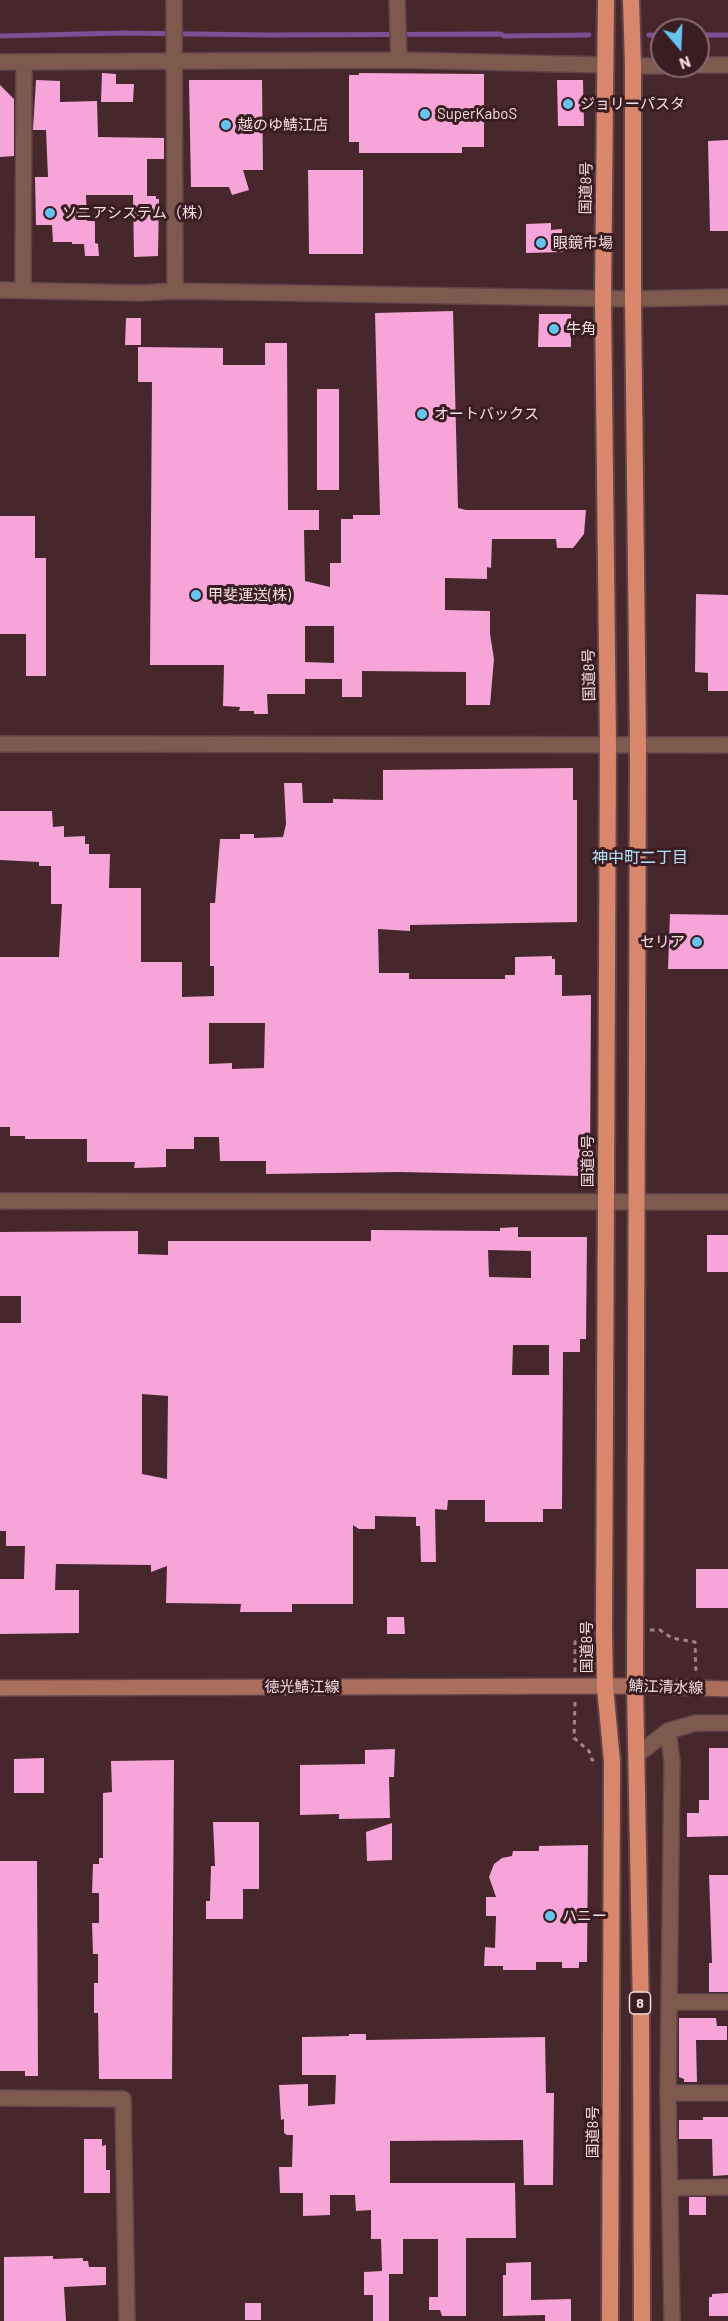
<!DOCTYPE html>
<meta charset="utf-8">
<style>
body{margin:0}
#map{position:relative;width:728px;height:2321px;overflow:hidden;background:#45272c;font-family:Barlow,sans-serif}
canvas{display:block}
.north{position:absolute;left:650px;top:18px;width:60px;height:60px;box-sizing:border-box;background:#3a1d22;border:2px solid #846b6e;border-radius:50%;rotate:161deg;font-size:16px;font-weight:700;line-height:24px;text-align:center;color:#f3dfe1}
.north::after{content:'';display:block;margin:auto;width:21px;height:27px;background:#66c4ef;clip-path:polygon(50% 0,100% 100%,50% 72%,0 100%)}
</style>
<div id="map">
<canvas width="728" height="2321"></canvas>
<div class="north">N</div>
</div>
<script>
const context = document.querySelector('canvas').getContext('2d');
context.lineJoin = 'round';
function trace(path, color, width, dash) { context.strokeStyle = color; context.lineWidth = width; context.lineCap = dash ? 'butt' : 'round'; context.setLineDash(dash || []); context.stroke(path); }
function fillPath(path, color) { context.fillStyle = color; context.fill(path, 'evenodd'); }
function write(font, color, halo, rows, align = 'center') {
  context.font = font + ' Barlow,"Noto Sans JP",sans-serif'; context.lineWidth = 6; context.setLineDash([]); context.textBaseline = 'middle'; context.strokeStyle = halo; context.fillStyle = color; for (const [text, x, y, turn = 0] of rows) {
    context.save(); context.translate(x, y); context.rotate((+turn || 0) * Math.PI / 180); context.textAlign = isNaN(turn) ? turn : align; if (halo) context.strokeText(text, 0, 0); context.fillText(text, 0, 0); context.restore();
  }
}
trace(new Path2D(`
 M649 35H662
 M698 35H728
 M0 36 122 33 267 35 501 34 504 36 589 35`), '#7e4f95', 5);
fillPath(new Path2D(`
 M102 73 116 74V84H134L133 102H101Z
 M359 73 484 74V147H462V153H359V142H349V75H359Z
 M36 80 60 81V102L97 101 98 137 164 138V159H147V196H156V199H159L158 256 134 257 133 195H86L87 221H95V243L98 244 99 256H85L84 244H72V242H53L52 225H36L35 177H48L46 130H33Z
 M189 80H262L263 170H243L249 190 232 195 229 187H191Z
 M557 80H583L584 126H558Z
 M0 85 14 99V156L0 157Z
 M728 140V231H710L708 141Z
 M308 170H363V254H309Z
 M551 223V230L562 229 563 252 526 253V224Z
 M453 311 458 508 466 510H586L584 534 573 548H557L556 539H492L491 568 487 567V579L445 578V610L490 611V634L494 659 490 705H466V672L362 671V697H342V679H305V694H267L268 714H254V711H239L240 707 223 706 224 665H150L152 382H138V347L223 348V365H265V343H287L288 510H319V530H304L305 581 330 587V563H341V519H353V515H380L375 313ZM305 626H334V663L305 662Z
 M539 314H571V347H538Z
 M126 318H141V345H125Z
 M317 389H339V490H317Z
 M0 516H35V558H46V676H26V634H0Z
 M696 594 728 595V691H708V673L695 672Z
 M573 768V800H577V922L410 925V931L378 929 379 973H409V979H505V975H515V957L552 956V959H555V975H562V996L591 995 590 1168 583 1176 400 1172 266 1174V1161H220L219 1137H194V1149H166V1167L134 1168 135 1162H87V1139H25V1136H10V1127H0V957H59L62 904H51V866H39V862L0 860V811H52L53 827 64 826V837L85 836V844H89V854H110L109 888H141V962H182V997L214 996V966H210V903H215L220 839H240V834H254V838L283 837 286 824 284 783H302L303 803H333V799L383 800V770ZM209 1023H265L264 1068 232 1069V1063L209 1064Z
 M670 914 728 915V969H668Z
 M518 1227V1237H587L586 1339H580V1352H563L562 1509H543V1522H485V1500H448L447 1510 435 1509 436 1562H421L420 1526H416V1517L375 1516V1529H359L353 1525V1604H292V1612H240L241 1604 166 1603 167 1566 151 1572V1565L56 1564 55 1590H79V1633L0 1634V1579H24L25 1546H6V1531H0V1323H21V1296H0V1232L138 1231V1254L168 1255V1241H371V1230L500 1231V1228ZM488 1250 531 1251V1278L489 1277ZM513 1345H549V1375H512ZM142 1394 168 1396 167 1479 142 1474Z
 M707 1235H728V1272H707Z
 M696 1569H728V1608H696Z
 M387 1617H404L405 1634H387Z
 M709 1748H728V1836L687 1837V1813H699V1800H709Z
 M395 1749 394 1777H389L390 1818 339 1819V1814L300 1815V1765L365 1764V1750Z
 M44 1758V1793H14V1759Z
 M174 1760 172 2079H99L98 2013H94V1983H98V1954H93L92 1923H99V1893H92L93 1864H99V1858H103V1793L112 1792 111 1761Z
 M213 1822H259V1889H243V1919H206V1901H210L211 1866H215Z
 M392 1823V1860L367 1861 366 1832Z
 M588 1845 587 1962H579V1968H562V1962H536V1970H503V1966H484L485 1947 495 1948 496 1916H486V1897H496L489 1877 494 1864 502 1858 512 1856 513 1851H539V1846Z
 M0 1861H37L38 2076H25V2071H0Z
 M709 1875H728V1992H709V1963H712Z
 M679 2018H716L717 2026H727V2040H696L697 2082H684V2079L679 2077Z
 M349 2034H366V2040L545 2037 546 2093H554L553 2185H524L523 2140 390 2141V2183H515L516 2238H466V2316H442L440 2310H429V2297H438V2239H403V2274H389V2321H373V2295H364V2272L382 2271 381 2239H371V2210L356 2211 355 2195H330V2215L303 2216V2193H280L279 2167H292L293 2135H287L284 2133V2119L281 2120 279 2085 308 2084V2106L335 2104 336 2075H302V2037L349 2036Z
 M703 2117H728V2175L713 2176 712 2139H679V2120H703Z
 M84 2139H102V2146L106 2145V2170H110V2193H84Z
 M689 2197H706V2215H689Z
 M53 2256V2259L83 2258V2261H88L89 2267H106V2285L64 2287 66 2321H4V2257Z
 M531 2262V2300L571 2299V2321H545V2315L503 2316V2275H506V2263Z
 M728 2293V2316H709V2297H712V2294Z
 M245 2303H261V2320H245Z`), '#f7a4d8');
const minor = new Path2D(`
 M174 0 175 291
 M397 0 399 60
 M0 62 399 60 605 65
 M698 65H728
 M633 66H662
 M23 289 24 63
 M0 290 140 293 175 291 633 299 728 297
 M668 1731 672 1761 668 2093 672 2321
 M637 1755 668 1731 696 1723H728
 M669 2002H728
 M668 2093H728
 M0 2098 123 2099 127 2321
 M670 2188 728 2187`);
const tertiary = new Path2D(`
 M0 744 728 745
 M0 1201 728 1202`);
const secondary = new Path2D(`
 M0 1688 635 1686 728 1689`);
const trunk = new Path2D(`
 M606 0 603 298 608 746 604 1629 605 1687 612 1761 610 2321
 M631 0 633 66V299L638 746 635 1686 641 2011 642 2321`);
trace(minor, '#614449', 18);
trace(tertiary, '#614449', 18);
trace(secondary, '#614449', 18);
trace(trunk, '#614449', 20);
trace(new Path2D(`
 M650 1630H660L672 1638 695 1642 696 1675
 M575 1672V1642L589 1637
 M575 1702 574 1738 589 1751 592 1760H596`), '#9e8588', 3, [4.5, 4.5]);
trace(minor, '#7e594e', 15);
trace(tertiary, '#7e594e', 15);
trace(secondary, '#a96e5c', 15);
trace(trunk, '#d8866c', 16);
for (const [x, y, r, color] of [
 [568,104,6,"#66c4ef"],
 [425,114,6,"#66c4ef"],
 [226,125,6,"#66c4ef"],
 [50,213,6,"#66c4ef"],
 [541,243,6,"#66c4ef"],
 [554,329,6,"#66c4ef"],
 [422,414,6,"#66c4ef"],
 [196,595,6,"#66c4ef"],
 [697,942,6,"#66c4ef"],
 [550,1916,6,"#66c4ef"]
]) { const dot = new Path2D(); dot.arc(x, y, r, 0, 2 * Math.PI); context.fillStyle = color; context.fill(dot); trace(dot, '#3a1d22', 2); }
for (const [x, y, w] of [
 [640,2003,21]
]) { const box = new Path2D(); box.roundRect(x - w / 2, y - 11, w, 22, 4.5); context.fillStyle = '#3a1d22'; context.fill(box); trace(box, '#f3dfe1', 1.5); }
write('bold 14px', '#f3dfe1', null, [
 ["8",640,2003]
]);
write('15px', '#f3dfe1', '#3a1d22', [
 ["ジョリーパスタ",580,104],
 ["SuperKaboS",437,114],
 ["越のゆ鯖江店",238,125],
 ["ソニアシステム（株）",62,213],
 ["眼鏡市場",553,243],
 ["牛角",566,329],
 ["オートバックス",434,414],
 ["甲斐運送(株)",208,595],
 ["セリア",685,942,"right"],
 ["ハニー",562,1916]
], 'left');
write('15px', '#f3dfe1', '#3a1d22', [
 ["国道8号",586,188,-89],
 ["国道8号",589,675,-91],
 ["国道8号",588,1161,-90],
 ["国道8号",587,1647,-90],
 ["徳光鯖江線",302,1687],
 ["鯖江清水線",666,1687,2],
 ["国道8号",593,2132,-90]
]);
write('16px', '#b1e1f9', '#3a1d22', [
 ["神中町二丁目",640,858]
]);
</script>
